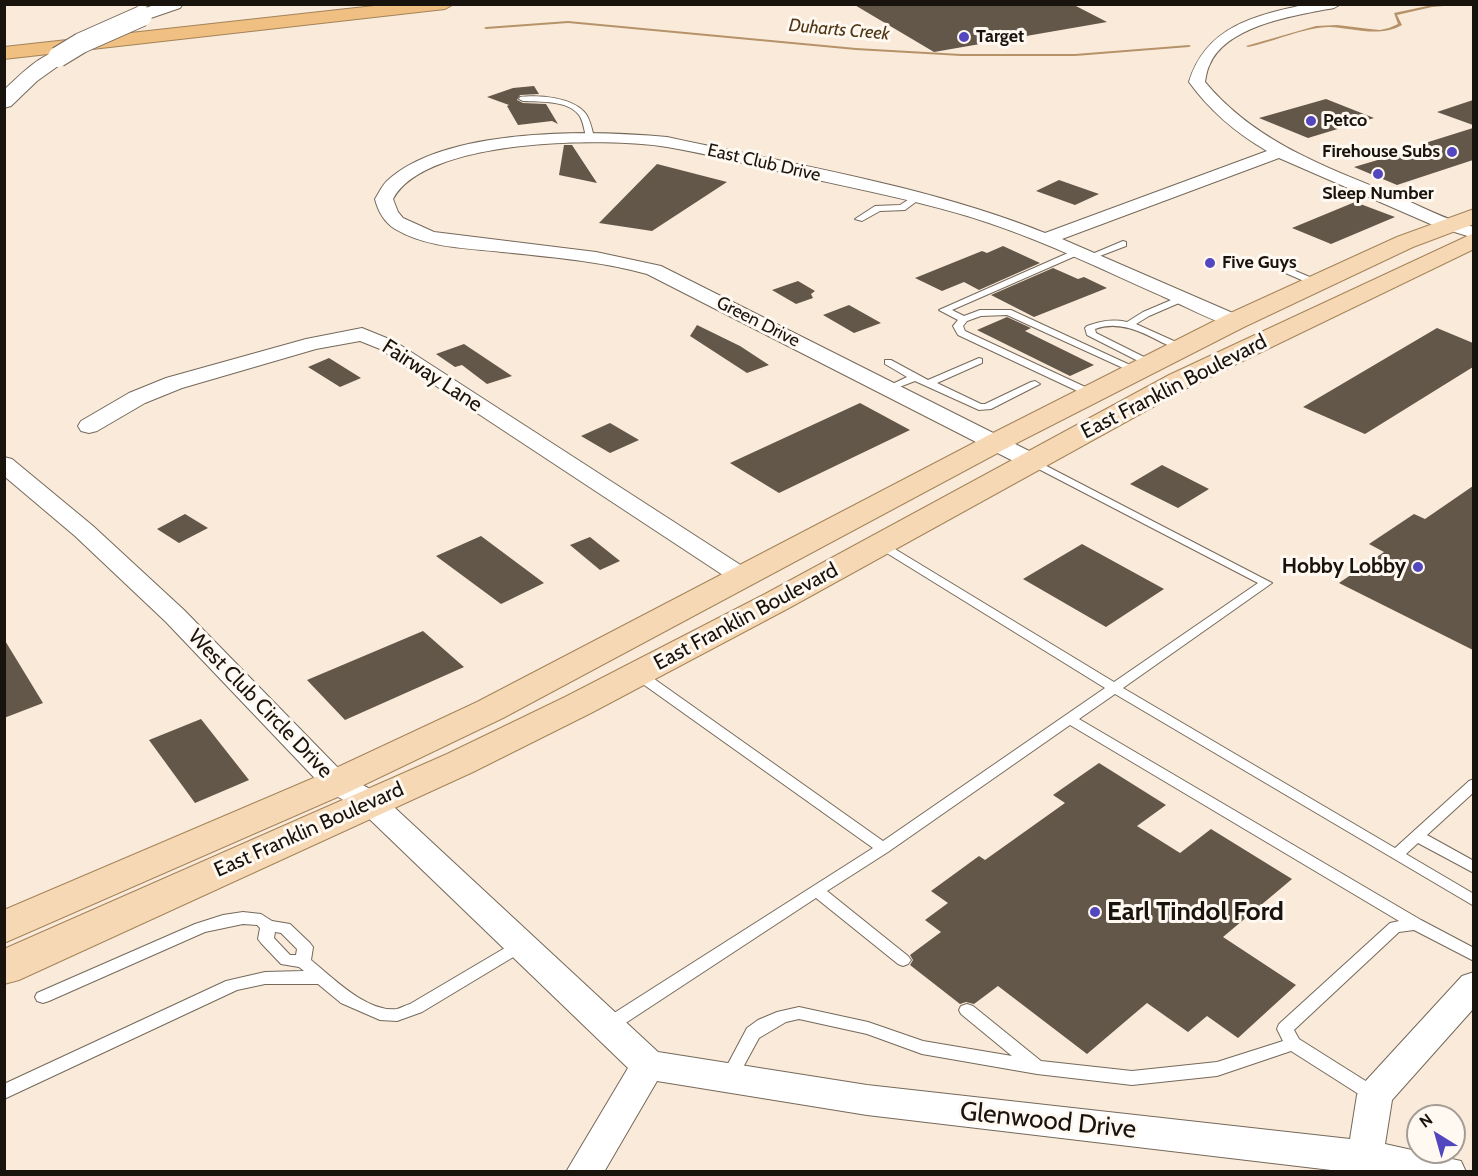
<!DOCTYPE html>
<style>
body{margin:0}
#map{position:relative;width:1478px;height:1176px;overflow:hidden;background:#f9eada;font-family:Cabin,sans-serif}
canvas{display:block}
.frame{position:absolute;inset:0;border:6px solid #18130d;pointer-events:none}
.north{position:absolute;left:1406px;top:1104px;width:60px;height:60px;box-sizing:border-box;background:#fff9f2;border:2px solid #a39d96;border-radius:50%;rotate:323deg;font-size:16px;font-weight:700;line-height:24px;text-align:center;color:#18130d}
.north::after{content:'';display:block;margin:auto;width:21px;height:27px;background:#5247be;clip-path:polygon(50% 0,100% 100%,50% 72%,0 100%)}
</style>
<div id="map">
<canvas width="1478" height="1176"></canvas>
<div class="frame"></div>
<div class="north">N</div>
</div>
<script>
const context = document.querySelector('canvas').getContext('2d');
context.lineJoin = 'round';
function fillPath(path, color) { context.fillStyle = color; context.fill(path, 'evenodd'); }
function trace(path, color, width, dash) { context.strokeStyle = color; context.lineWidth = width; context.lineCap = dash ? 'butt' : 'round'; context.setLineDash(dash || []); context.stroke(path); }
function write(font, color, halo, rows, align = 'center') {
  context.font = font + ' Cabin,sans-serif'; context.lineWidth = 6; context.setLineDash([]); context.textBaseline = 'middle'; context.strokeStyle = halo; context.fillStyle = color; for (const [text, x, y, turn = 0] of rows) {
    context.save(); context.translate(x, y); context.rotate((+turn || 0) * Math.PI / 180); context.textAlign = isNaN(turn) ? turn : align; if (halo) context.strokeText(text, 0, 0); context.fillText(text, 0, 0); context.restore();
  }
}
fillPath(new Path2D(`
 M117 4H121V5L119 6Z
 M1467 4 1432 7 1397 15 1402 25C1379 38 1354 28 1329 27 1305 27 1273 42 1248 47L1246 46 1316 26 1337 25 1370 29 1380 30 1389 28 1398 24 1394 13 1432 5Z
 M568 21 856 48 961 54H1075L1189 45 1191 46 1189 47 1075 56H961L856 50 568 23 486 29 484 28 486 27Z`), '#b69268');
fillPath(new Path2D(`
 M853 4H1072L1107 22 934 52Z
 M534 86 539 94 520 95 517 100 523 103 546 104 558 124 552 121 518 125 507 106 509 105 487 97 513 88Z
 M1326 99 1374 118 1308 138 1259 118Z
 M1473 100V125L1437 112Z
 M1473 128V160L1397 185 1354 167 1425 146 1422 144Z
 M564 145H572L597 183 559 175Z
 M657 164 727 182 652 231 599 223Z
 M1059 180 1099 194 1075 205 1036 191Z
 M1355 202 1395 217 1331 244 1292 228Z
 M1003 246 1040 263 979 290 964 282 942 291 915 278 982 251 987 253Z
 M1053 268 1078 279 1084 277 1107 288 1034 317 991 295Z
 M798 281 815 291 811 294 813 298 796 304 772 290Z
 M849 305 881 323 854 333 823 315Z
 M1007 317 1031 328 1025 331 1094 365 1070 376 977 330Z
 M697 325 740 346 769 365 747 373 690 336Z
 M1437 328 1473 343V367L1365 434 1303 407Z
 M464 344 512 376 487 384 462 365 455 367 436 354Z
 M329 358 361 378 340 387 308 367Z
 M860 403 910 430 779 493 730 463Z
 M610 423 639 440 610 453 581 436Z
 M1162 465 1209 489 1178 508 1130 484Z
 M1473 486V650L1339 583 1384 552 1369 544 1414 514 1425 519Z
 M185 514 208 528 179 543 157 529Z
 M481 536 544 583 501 604 436 556Z
 M590 537 620 561 600 570 570 545Z
 M1082 544 1164 589 1106 627 1023 579Z
 M423 631 464 667 345 720 307 680Z
 M4 639 43 703 4 718Z
 M201 719 249 780 195 803 149 740Z
 M1099 763 1166 805 1137 826 1180 853 1211 829 1292 879 1223 937 1296 985 1238 1038 1207 1016 1188 1032 1147 1003 1087 1054 998 986 974 1004 966 1002 960 1004 910 965 913 960 910 955 941 932 925 920 948 903 931 891 979 856 985 860 1065 803 1053 795Z`), '#635749');
const service = new Path2D(`
 M520 97C539 95 573 97 586 114 590 120 592 129 594 137L587 139C584 132 584 122 579 115 568 100 540 102 523 101L519 99Z
 M914 196 921 198 905 210 880 211 862 221 855 219 875 206 900 205Z
 M1123 241 1126 242V246L1092 259H1086L1085 257Z
 M1077 249 1081 252 1080 254 952 310 964 316 980 310H1011L1143 371 1142 373H1134L1007 315 981 316 967 321 963 326 965 331 1096 392V396H1088L958 335 953 326 958 320 939 310Z
 M1284 266 1319 281 1321 283 1316 286 1313 285 1281 271 1280 269Z
 M1183 295 1186 296V300L1149 316 1136 324 1185 346V350C1177 351 1171 346 1163 343 1142 332 1119 320 1095 329L1096 333 1154 362V366H1148L1087 335 1085 328 1087 326C1101 321 1112 319 1127 322L1143 312Z
 M979 358 982 359V363L937 383 981 404H985L1031 382 1035 381 1040 384 991 409 979 410 915 381 889 391 884 388 907 377 885 364V360H891L928 380Z
 M1033 459 1272 583 1123 688 1395 848 1469 781 1474 779V792L1427 835 1474 861V873L1418 843 1406 854 1474 894V906L1115 694 1079 719 1421 920 1474 948V961L1414 930 1399 932 1294 1030 1299 1039 1380 1090 1382 1095 1380 1100 1374 1102 1368 1100 1291 1051 1217 1076 1132 1085 1037 1074 922 1054 867 1034 799 1019 786 1022 759 1038 735 1082 729 1084 723 1082 721 1077 747 1028 758 1020 777 1012 799 1007 868 1022 923 1041 1012 1056 961 1014 959 1010 961 1006 967 1004 973 1006 1041 1061 1132 1071 1217 1062 1283 1041 1277 1029 1279 1024 1390 923 1399 921 1070 725 888 852 827 891 908 956 911 960 908 964 903 966 898 964 816 898 615 1030 609 1031 603 1030 601 1025 603 1020 873 848 633 677 632 674 633 671H643L883 841 1105 688 877 547 875 545 877 543H885L1114 682 1258 583 1029 464 1028 462 1029 460Z
 M243 912 261 914 272 921 290 924 310 943 313 947 311 960C332 977 367 1013 397 1009 401 1008 406 1005 410 1004L515 942 520 940 525 942 528 946 525 950 422 1012 397 1021 380 1020 341 1003 318 984H265L237 990 4 1099V1084L226 981 265 972 304 971 299 967 281 964 261 943 258 939 260 928 257 925 243 924 205 932 49 1001 43 1003 37 1001 35 997 37 993 195 924 223 915ZM275 932 281 933 297 949 296 955H290L274 938Z`);
const minor = new Path2D(`
 M1308 4H1341L1334 8C1297 15 1227 25 1210 64 1207 69 1206 76 1205 82 1254 141 1323 166 1392 194 1419 205 1445 220 1474 227V238L1435 226 1279 158 1062 239 1242 317 1245 321 1242 325 1235 327C1211 321 1187 307 1164 297 1107 272 1049 243 989 223 930 203 861 190 800 176 756 167 711 154 667 147 606 137 425 138 393 199L398 212 403 218 434 232 596 252 661 266 1041 457 1044 462 1041 467 1033 469 1025 467 647 274C600 261 551 257 502 252 466 248 427 248 395 229 384 222 378 211 375 199 379 193 382 185 388 180 447 127 592 130 667 137 791 164 928 186 1045 233L1267 151C1236 133 1210 111 1189 82 1206 26 1256 15 1308 4Z
 M362 328 394 341 753 573 757 578 753 583 744 586 735 583 380 349 360 341 316 349 182 388 145 403 97 431 89 433 81 431 78 426 81 421 129 393 166 378 306 339Z
 M4 457 12 459 93 526 184 610 346 776 381 795 658 1052 867 1085 1350 1139 1357 1095 1362 1085 1462 976 1474 972V1008L1392 1100 1385 1144 1461 1161 1466 1172H1348L867 1115 657 1081 604 1172H566L628 1068 359 809 326 790 166 622 75 536 4 476Z`);
const secondary = new Path2D(`
 M156 4H183L180 8 142 21 136 20 133 16 136 12Z
 M58 51 65 53 68 57 65 61 37 81 11 106 4 108V90C19 76 38 56 58 51Z`);
const primary = new Path2D(`
 M1474 209V224L1413 247 1244 327 1007 448 503 718 349 792 4 943V910L323 774 477 702 987 436 1226 315 1397 237Z
 M1474 233V249L1189 387 789 608 591 713 473 772 19 980 4 984V949L447 754 565 697 765 594 1169 375Z`);
const motorway = new Path2D(`
 M392 4H454L445 9 4 59V47Z`);
trace(service, '#75695a', 2);
trace(minor, '#75695a', 2);
trace(secondary, '#75695a', 2);
trace(primary, '#a48359', 2);
trace(motorway, '#a48359', 2);
fillPath(service, '#fff');
fillPath(minor, '#fff');
fillPath(secondary, '#fff');
fillPath(primary, '#f6d9b4');
fillPath(motorway, '#f0bf82');
const secondaryBridge = new Path2D(`
 M58 57 81 43 142 16`);
trace(secondaryBridge, '#75695a', 22, []);
trace(secondaryBridge, '#fff', 20);
for (const [x, y, r, color] of [
 [964,37,6,"#5247be"],
 [1311,121,6,"#5247be"],
 [1452,152,6,"#5247be"],
 [1378,174,6,"#5247be"],
 [1210,263,6,"#5247be"],
 [1418,567,6,"#5247be"],
 [1095,912,6,"#5247be"]
]) { const dot = new Path2D(); dot.arc(x, y, r, 0, 2 * Math.PI); context.fillStyle = color; context.fill(dot); trace(dot, '#fff9f2', 2); }
write('italic 18px', '#503714', '#fff9f2', [
 ["Duharts Creek",839,30,5]
]);
write('bold 18px', '#18130d', '#fff9f2', [
 ["Target",976,37],
 ["Petco",1323,121],
 ["Firehouse Subs",1440,152,"right"],
 ["Sleep Number",1378,194,"center"],
 ["Five Guys",1222,263]
], 'left');
write('18px', '#18130d', '#fff9f2', [
 ["East Club Drive",764,163,13],
 ["Green Drive",758,322,27]
]);
write('21px', '#18130d', '#fff9f2', [
 ["Fairway Lane",432,376,33],
 ["East Franklin Boulevard",1174,387,-27],
 ["East Franklin Boulevard",746,617,-28],
 ["West Club Circle Drive",260,704,46],
 ["East Franklin Boulevard",309,830,-24]
]);
write('bold 21px', '#18130d', '#fff9f2', [
 ["Hobby Lobby",1406,567]
], 'right');
write('bold 26px', '#18130d', '#fff9f2', [
 ["Earl Tindol Ford",1107,912]
], 'left');
write('26px', '#18130d', '#fff9f2', [
 ["Glenwood Drive",1048,1121,6]
]);
</script>
